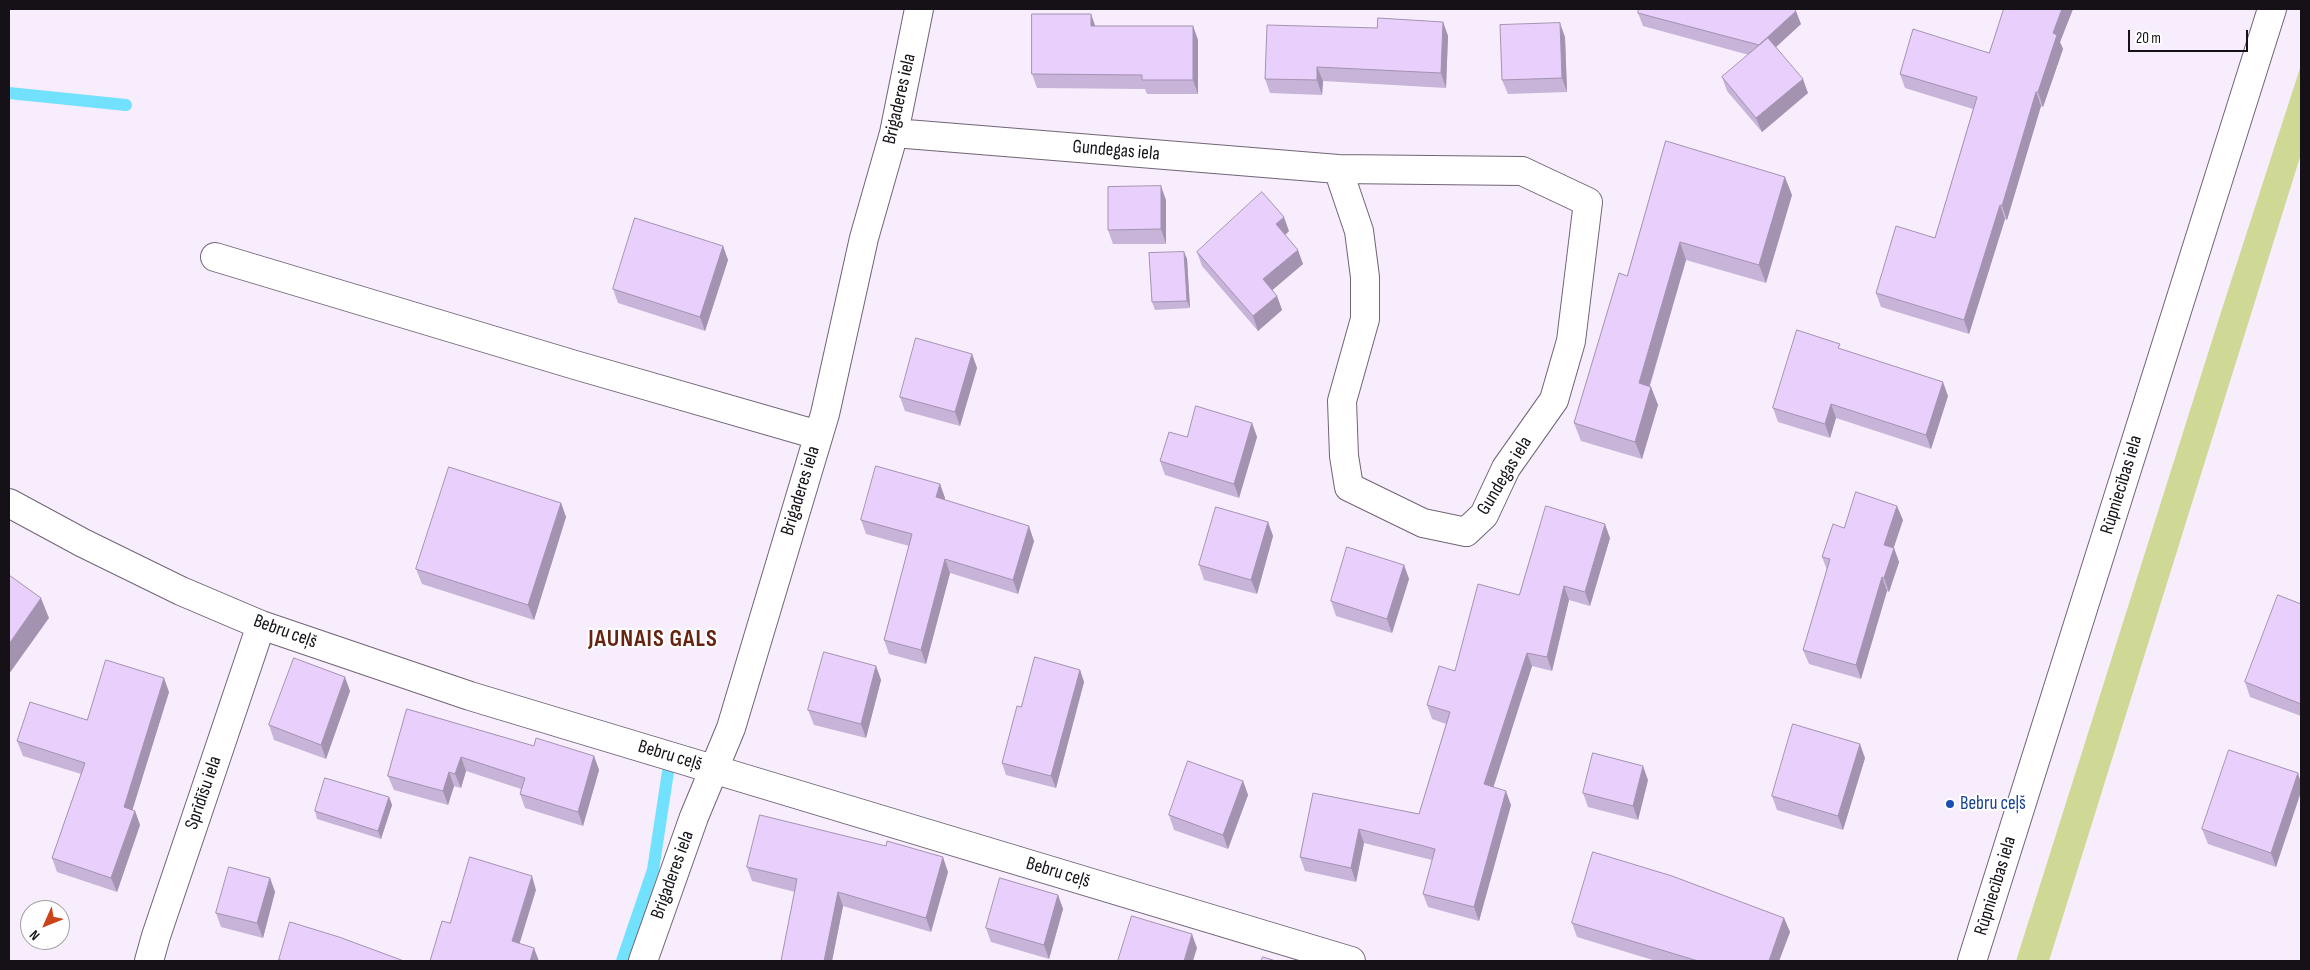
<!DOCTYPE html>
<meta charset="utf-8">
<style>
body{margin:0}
#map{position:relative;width:2310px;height:970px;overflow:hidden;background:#f8edfd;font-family:"Sofia Sans Condensed",sans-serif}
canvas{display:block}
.frame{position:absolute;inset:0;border:10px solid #151117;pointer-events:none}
.north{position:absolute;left:20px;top:900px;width:50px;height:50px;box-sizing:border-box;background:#fff;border:1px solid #a1a0a2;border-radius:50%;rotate:226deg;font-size:14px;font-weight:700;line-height:20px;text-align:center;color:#151117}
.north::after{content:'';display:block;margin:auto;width:18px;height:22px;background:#cb431a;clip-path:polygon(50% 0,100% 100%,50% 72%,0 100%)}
.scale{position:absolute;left:2128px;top:30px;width:120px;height:22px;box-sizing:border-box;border:2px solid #151117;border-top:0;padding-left:6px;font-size:15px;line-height:18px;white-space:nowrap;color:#151117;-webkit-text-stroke:4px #fff;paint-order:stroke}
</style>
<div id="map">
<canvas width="2310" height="970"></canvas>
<div class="frame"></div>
<div class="north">N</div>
<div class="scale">20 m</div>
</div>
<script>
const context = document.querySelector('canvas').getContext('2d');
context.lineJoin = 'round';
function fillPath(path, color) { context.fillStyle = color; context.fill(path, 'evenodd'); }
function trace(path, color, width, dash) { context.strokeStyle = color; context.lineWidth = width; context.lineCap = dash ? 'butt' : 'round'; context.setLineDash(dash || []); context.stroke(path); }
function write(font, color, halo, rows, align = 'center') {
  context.font = font + ' "Sofia Sans Condensed",sans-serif'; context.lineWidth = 4; context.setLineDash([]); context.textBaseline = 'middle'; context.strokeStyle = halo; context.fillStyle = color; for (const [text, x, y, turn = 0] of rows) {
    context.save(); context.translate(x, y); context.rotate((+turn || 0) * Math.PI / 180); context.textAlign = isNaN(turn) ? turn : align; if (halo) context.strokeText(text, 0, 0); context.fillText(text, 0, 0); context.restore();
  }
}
fillPath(new Path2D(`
 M2301 65V154L2049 961H2016L2222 309Z`), '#cfd995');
trace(new Path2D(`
 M9 93 126 105
 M622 961 653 870 668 772`), '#71e1fd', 12);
const minor = new Path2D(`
 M894 133 1338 169 1522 171 1588 202 1571 341 1554 400 1506 468 1484 515 1466 532 1423 523 1349 487 1344 456 1342 401 1365 319V277L1359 231 1338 169
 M215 257 575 365 818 435
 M9 503 83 543 181 591 261 625 470 696 1351 961
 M149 961 156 936 261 625
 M643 961 694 817 731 728 825 414 864 238 894 133 919 9`);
const primary = new Path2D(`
 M1972 961 2272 9`);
trace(minor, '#706475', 30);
trace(primary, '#706475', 30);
trace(minor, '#fff', 28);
trace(primary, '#fff', 28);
fillPath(new Path2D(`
 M2004 9H2073L2060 42 2063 49 2043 107 2041 106 2007 220 2005 219 1969 334 1881 307 1876 293 1935 238 1973 109 1905 88 1900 74 1989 53Z
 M1638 13 1801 24 1776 47 1808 93 1762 132 1727 91 1722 77 1749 55 1643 26Z
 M1443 22 1448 36 1446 88 1323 81 1322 95 1270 93 1265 79 1377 28Z
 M1095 26H1193L1198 40V94H1147L1145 89 1037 88 1032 74Z
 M1565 37 1567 92 1508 94 1502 80Z
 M1666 141 1792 195 1766 283 1686 260 1650 386 1651 387 1658 405 1642 459 1581 441 1574 423 1627 276Z
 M1166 200V244H1113L1108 230Z
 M1289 231 1285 235 1303 264 1272 290 1277 296 1282 310 1258 331 1202 266 1197 252Z
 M723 246 728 260 705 331 618 303 613 289Z
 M1184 252 1187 259 1190 308 1155 310 1152 302Z
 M1841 349 1948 396 1931 449 1836 418 1830 438 1778 422 1773 408Z
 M972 354 977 368 960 426 905 411 900 397Z
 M1252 423 1257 437 1239 498 1165 475 1160 461Z
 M940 484 945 498 944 500 1034 541 1018 594 950 573 926 664 889 654 884 640 909 546 866 534 861 520Z
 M561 503 566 517 534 620 422 584 416 569Z
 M1903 520 1893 548H1894L1899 562 1889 592 1887 591 1861 679 1809 664 1803 650 1827 570 1822 557 1844 528Z
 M1268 522 1273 536 1257 594 1204 580 1199 565Z
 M1610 538 1590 606 1569 600 1552 671 1532 666 1493 787 1511 805 1479 921 1428 907 1423 894 1432 860 1364 843 1356 882 1305 871 1300 857 1313 793 1419 814 1446 724 1432 719 1427 705 1519 595Z
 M1404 565 1409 579 1392 633 1336 616 1331 601Z
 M2301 604V716L2250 697 2245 682Z
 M876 666 881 680 866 738 814 725 808 710Z
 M1080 670 1084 682 1056 788 1006 775 1002 763 1021 707Z
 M350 691 326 759 274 740 269 725Z
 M169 692 132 810 135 811 140 825 117 892 57 872 52 858 81 774 23 756 17 741 87 720Z
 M407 709 534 746 594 756 599 770 583 826 525 808 520 794 521 789 466 771 461 788 454 786 448 805 394 790 388 776Z
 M1865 758 1843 830 1777 810 1772 796Z
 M2298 773 2276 867 2208 844 2202 829Z
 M1648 780 1638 820 1588 807 1583 793Z
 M1243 781 1248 795 1228 849 1174 830 1169 815Z
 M389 797 392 805 381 839 317 819 315 811Z
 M747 867 948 872 931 932 843 906 832 961H781L795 892 752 881Z
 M270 878 275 892 263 938 221 927 216 913Z
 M1058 895 1063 909 1049 959 991 942 986 928Z
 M1784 918 1790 932 1779 961H1656L1577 937 1572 923Z`), '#c8b3d9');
fillPath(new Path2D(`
 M2062 9H2073L2060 42 2063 49 2043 107 2038 92 2053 33Z
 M1796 11 1801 24 1764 58 1759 45Z
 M1091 14 1096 28 1091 26Z
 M1443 22 1448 36 1446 88 1441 73Z
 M1560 23 1565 37 1567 92 1562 78Z
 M1193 26 1198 40V94L1193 80Z
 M1317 67 1323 81 1322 95 1317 80Z
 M1803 79 1808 93 1762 132 1756 118Z
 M2036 92 2041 106 2007 220 2002 206Z
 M1785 177 1792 195 1766 283 1759 265Z
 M1161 186 1166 200V244L1161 229Z
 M2000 205 2005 219 1969 334 1964 320Z
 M1284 217 1289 231 1281 239 1276 224Z
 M1680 242 1686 260 1645 401 1639 383Z
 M723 246 728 260 705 331 700 317Z
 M1298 250 1303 264 1269 293 1263 279Z
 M1184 252 1187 259 1190 308 1187 301Z
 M1277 296 1282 310 1258 331 1253 316Z
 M972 354 977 368 960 426 955 412Z
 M1943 382 1948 396 1931 449 1926 435Z
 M1651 387 1658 405 1642 459 1635 442Z
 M1831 404 1836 418 1830 438 1825 424Z
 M1252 423 1257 437 1239 498 1234 484Z
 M940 484 945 498 941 511 936 497Z
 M561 503 566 517 534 620 528 605Z
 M1897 506 1903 520 1890 559 1884 545Z
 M1268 522 1273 536 1257 594 1251 580Z
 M1605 524 1610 538 1590 606 1585 592Z
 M1029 526 1034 541 1018 594 1013 580Z
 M1894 548 1899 562 1889 592 1884 578Z
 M945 559 950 573 926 664 921 650Z
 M1404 565 1409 579 1392 633 1387 619Z
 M1882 577 1887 591 1861 679 1856 665Z
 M1564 586 1569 600 1552 671 1547 657Z
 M41 598 49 618 9 674V644Z
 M1527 653 1532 666 1490 798 1484 784Z
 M876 666 881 680 866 738 861 724Z
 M1080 670 1084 682 1056 788 1051 776Z
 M345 677 350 691 326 759 321 745Z
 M164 678 169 692 129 821 124 807Z
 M1860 744 1865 758 1843 830 1838 816Z
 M594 756 599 770 583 826 578 812Z
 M461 757 466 771 461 788 455 774Z
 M1643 766 1648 780 1638 820 1633 806Z
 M449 772 454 786 448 805 443 791Z
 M2298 773 2301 783V792L2276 867 2271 853Z
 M1243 781 1248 795 1228 849 1223 835Z
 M1506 791 1511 805 1479 921 1474 907Z
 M389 797 392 805 381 839 378 831Z
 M135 811 140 825 117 892 111 878Z
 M1359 829 1364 843 1356 882 1351 868Z
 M943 857 948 872 931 932 926 918Z
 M532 876 536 890 516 955 512 941Z
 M270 878 275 892 263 938 257 923Z
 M838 892 843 906 832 961H824Z
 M1058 895 1063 909 1049 959 1044 945Z
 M1784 918 1790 932 1779 961H1769Z
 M1192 934 1197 948 1193 961H1184Z
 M534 948 539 961H530Z`), '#a392b0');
const building = new Path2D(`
 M1639 9H1794L1796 11 1759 45 1638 13Z
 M2004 9H2062L2053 33 2057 35 2038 92H2036L2002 206 2000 205 1964 320 1876 293 1896 226 1935 238 1977 97 1900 74 1913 29 1989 53Z
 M1032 14H1091V26H1193V80H1142V75L1032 74Z
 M1378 18 1443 22 1441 73 1317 67V80L1265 79 1267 25 1377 28Z
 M1560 23 1562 78 1502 80 1500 25Z
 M1768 38 1803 79 1756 118 1722 77Z
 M1666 141 1785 177 1759 265 1680 242 1639 383 1651 387 1635 442 1574 423 1619 273 1627 276Z
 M1161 186V229L1108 230V187Z
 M1262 192 1284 217 1276 224 1298 250 1263 279 1277 296 1253 316 1197 252Z
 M635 218 723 246 700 317 613 289Z
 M1184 252 1187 301 1152 302 1149 253Z
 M1797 330 1840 344 1838 348 1943 382 1926 435 1831 404 1825 424 1773 408Z
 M916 338 972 354 955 412 900 397Z
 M1196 406 1252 423 1234 484 1160 461 1169 432 1187 437Z
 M876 466 940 484 936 497 1029 526 1013 580 945 559 921 650 884 640 912 534 861 520Z
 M449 467 561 503 528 605 416 569Z
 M1856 492 1897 506 1884 545 1894 548 1884 578 1882 577 1856 665 1803 650 1830 559 1822 557 1833 524 1844 528Z
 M1546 506 1605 524 1585 592 1564 586 1547 657 1527 653 1484 784 1506 791 1474 907 1423 894 1435 849 1359 829 1351 868 1300 857 1313 793 1419 814 1450 712 1427 705 1439 666 1455 671 1478 584 1519 595Z
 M1216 507 1268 522 1251 580 1199 565Z
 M1347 547 1404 565 1387 619 1331 601Z
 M9 575 41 598 9 644Z
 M2278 595 2301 604V704L2245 682Z
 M824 652 876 666 861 724 808 710Z
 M1035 657 1080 670 1051 776 1002 763 1017 706 1021 707Z
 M294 658 345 677 321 745 269 725Z
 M106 660 164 678 124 807 135 811 111 878 52 858 85 763 17 741 30 702 87 720Z
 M407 709 534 746 536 738 594 756 578 812 520 794 525 778 461 757 455 774 449 772 443 791 388 776Z
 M1793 724 1860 744 1838 816 1772 796Z
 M2229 750 2298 773 2271 853 2202 829Z
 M1593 753 1643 766 1633 806 1583 793Z
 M1188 761 1243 781 1223 835 1169 815Z
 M325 778 389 797 378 831 315 811Z
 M760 815 886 846 887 841 943 857 926 918 838 892 824 961H781L797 879 747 867Z
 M1593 852 1672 876 1784 918 1769 961H1698L1572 923Z
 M470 857 532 876 512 941 534 948 530 961H430L442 921 450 923Z
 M229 867 270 878 257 923 216 913Z
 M1000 878 1058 895 1044 945 986 928Z
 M1132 916 1192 934 1184 961H1118Z
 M290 922 339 937 404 961H285L279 960Z
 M1263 957 1276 961H1261Z`);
fillPath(building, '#e9d0fc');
trace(building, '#a392b0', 1);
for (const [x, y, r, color] of [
 [1950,804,5,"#1a4fb4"]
]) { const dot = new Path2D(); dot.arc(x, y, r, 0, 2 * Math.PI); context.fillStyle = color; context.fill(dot); trace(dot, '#fff', 2); }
write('19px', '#151117', '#fff', [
 ["Brigaderes iela",900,99,-77],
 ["Gundegas iela",1116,151,5],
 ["Gundegas iela",1505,476,-59],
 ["Rūpniecības iela",2122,485,-73],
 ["Brigaderes iela",801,491,-73],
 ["Bebru ceļš",285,632,20],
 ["Bebru ceļš",670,756,17],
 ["Sprīdīšu iela",204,793,-71],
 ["Bebru ceļš",1058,873,17],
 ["Brigaderes iela",673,875,-70],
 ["Rūpniecības iela",1996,886,-73]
]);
write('19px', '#164399', '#fff', [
 ["Bebru ceļš",1960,804]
], 'left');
context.letterSpacing = '1px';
write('bold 24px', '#652311', '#fff', [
 ["JAUNAIS GALS",653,640]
]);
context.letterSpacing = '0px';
</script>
